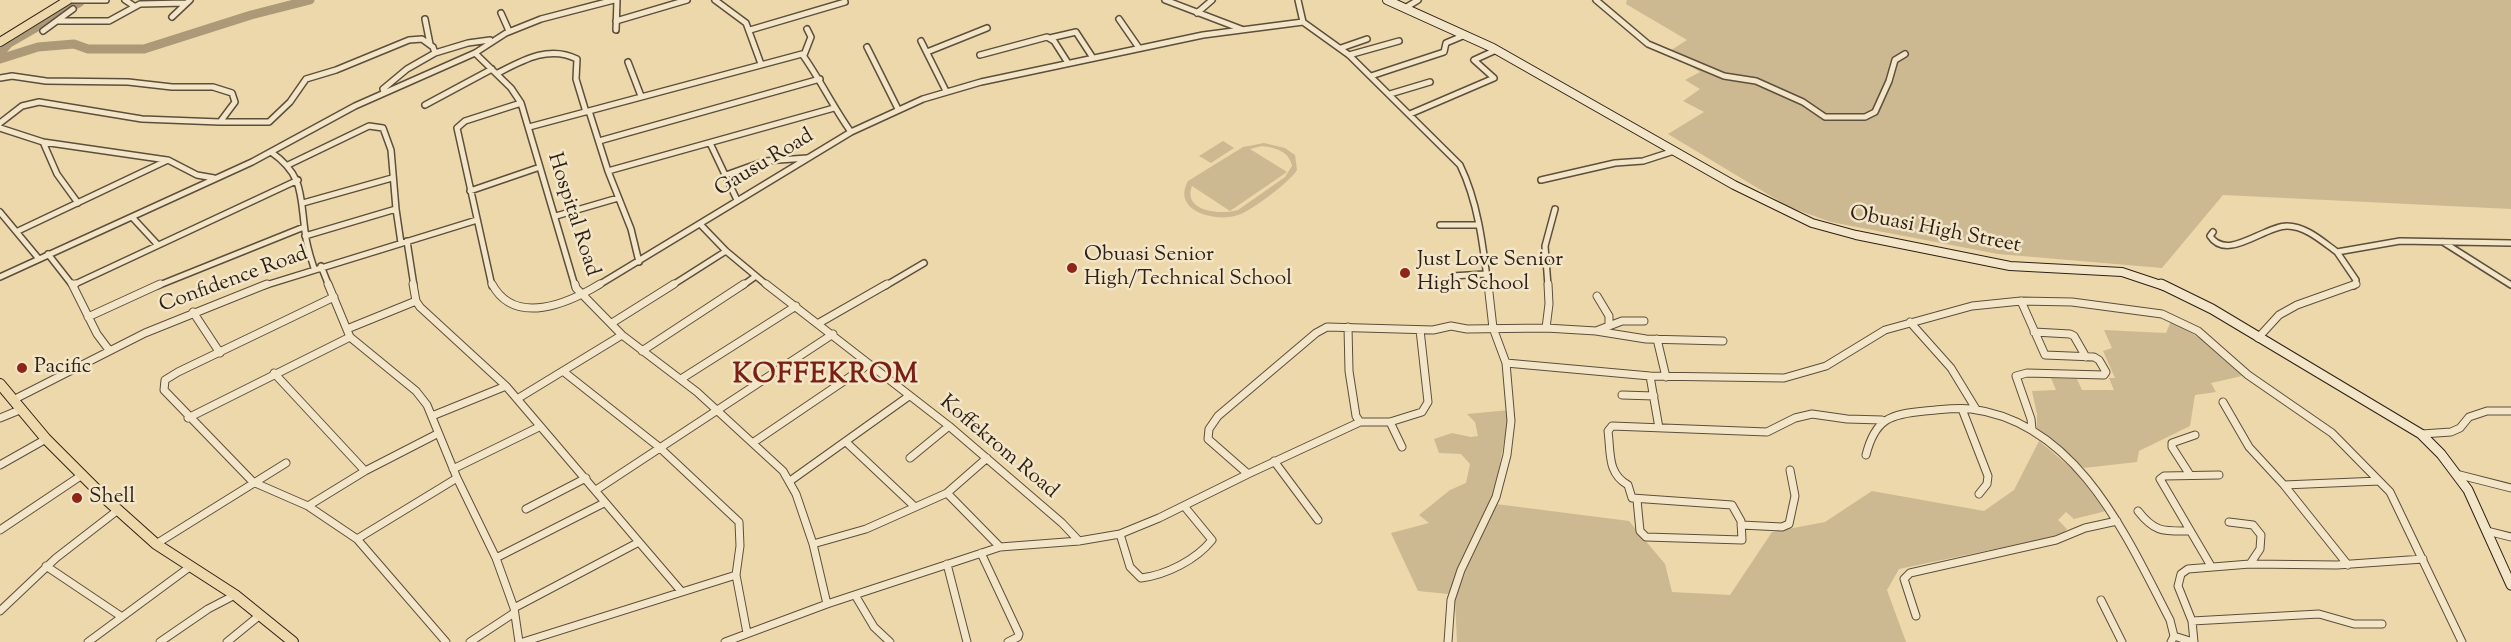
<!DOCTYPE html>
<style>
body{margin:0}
canvas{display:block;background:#ecd8aa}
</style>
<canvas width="2511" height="642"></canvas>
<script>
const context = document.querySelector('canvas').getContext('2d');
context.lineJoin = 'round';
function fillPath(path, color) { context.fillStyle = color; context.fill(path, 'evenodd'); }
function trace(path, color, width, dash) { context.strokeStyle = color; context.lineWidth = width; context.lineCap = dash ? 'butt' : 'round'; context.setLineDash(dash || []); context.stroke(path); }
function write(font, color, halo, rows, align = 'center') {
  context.font = font + ' "Sorts Mill Goudy",serif'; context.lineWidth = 5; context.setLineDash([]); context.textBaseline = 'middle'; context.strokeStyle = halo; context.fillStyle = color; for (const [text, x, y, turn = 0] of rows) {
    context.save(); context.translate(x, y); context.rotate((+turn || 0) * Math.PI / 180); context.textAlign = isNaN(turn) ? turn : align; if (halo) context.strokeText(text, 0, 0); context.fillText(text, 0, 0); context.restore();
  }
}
fillPath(new Path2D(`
 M1627 0H2511V209L2223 195 2162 268 1998 254 1831 222 1789 207 1668 134 1704 112 1683 101 1700 89 1685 80 1700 72 1668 52 1687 40 1626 4Z
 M1223 141 1234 148 1211 163 1199 156Z
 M1264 143 1285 148 1295 155 1297 170C1290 182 1251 211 1238 215 1216 223 1171 211 1188 181L1243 147ZM1262 146C1276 148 1289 151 1292 166L1285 177 1238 210C1222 215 1182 212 1192 186L1230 211 1287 172 1250 149Z
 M2171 321 2198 337 2242 376 2211 383 2216 392 2195 395 2190 426 2139 451 2137 462 2084 468 2037 428V414L2032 391 2056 390 2051 378 2077 379 2082 390H2114L2109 378H2115L2103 351 2112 348 2104 330 2166 333Z
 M1510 410 1494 495 1448 594 1418 591 1391 533 1429 523 1419 515 1450 490 1466 483 1470 464 1461 454 1439 453 1434 439 1452 433 1471 437 1478 436 1475 422 1467 414Z
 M2039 441C2064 462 2092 482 2106 511L2074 519 2066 512 2058 520 2067 529 2062 535 1899 569 1887 590 1906 642H1457L1455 599 1471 557 1496 504 1629 521 1665 564 1672 592 1730 595 1772 532 1825 522 1872 491 1984 511 2014 490Z`), '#ccb991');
trace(new Path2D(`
 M0 53 9 43 80 2
 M0 59 38 47 74 44 88 49H144L251 15 310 0`), '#ab9978', 9);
const streetFar1 = new Path2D(`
 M68 0H106
 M125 0 134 6
 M715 0 746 23 761 64
 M1165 0 1241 29
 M1298 0 1303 22
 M1596 0 1648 44 1724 76 1756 81 1803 102 1825 117H1865L1875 112 1889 81 1895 60 1905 54
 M1405 8 1418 0
 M501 13 509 31
 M1197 13 1212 0
 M172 17 190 0
 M425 19 430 44
 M1119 19 1139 48
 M58 21H109L140 4 186 3
 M616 21 687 0
 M1303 22 1349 55 1460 165C1478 202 1483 245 1488 286
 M616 30 617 0
 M750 30 845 2
 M43 31 73 9
 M1050 38 1076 32 1093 58
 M921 41 946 91
 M867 47 898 109
 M1341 48 1367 39
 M927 52 987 28
 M435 53 468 43 490 40
 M475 53 511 88 521 103 575 286
 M804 55 811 37 807 29
 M980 55 1047 37 1054 41 1068 63
 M1349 55 1399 41
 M628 62 641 96
 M498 73C523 60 549 45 577 59L576 79 586 112
 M1371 76 1444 52 1446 43 1465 35
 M0 78 12 76 46 81 128 82 172 87H213L232 93 235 102 220 122 142 119 39 102 22 106 0 123
 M1390 94 1430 82
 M425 105 492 69
 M589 111 608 171 834 108
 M1410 114 1494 78 1474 60 1496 50
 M220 122H269L290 102 306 79 336 70 409 40 422 39 433 47 435 53 407 69 383 89 384 92
 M529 127 802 54C820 79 833 107 851 132
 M0 128 43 142 167 160
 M599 141 820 79
 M43 142 57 174 78 203
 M710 143 737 200
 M271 152C304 175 300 195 305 231 306 244 310 256 314 268
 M288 165 369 126 383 128 391 150 396 209 305 236
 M608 171 631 229 639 262
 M726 175 765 161 807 158
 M1541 180 1615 163 1643 161 1674 151
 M470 191 540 167
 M303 203 392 178
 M396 209 401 243
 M0 212 39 259
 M556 216 618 198
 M132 217 157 244
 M700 224 726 251 768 286
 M1440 225H1479
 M18 231 168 160 197 175 214 178
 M2213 232 2210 236C2227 262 2264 226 2287 226 2306 226 2323 242 2337 252
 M407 241 414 286
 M2443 242 2511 285
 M48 254 73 286
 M321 266 329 286
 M1452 276 1485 274
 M0 277 252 162 355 106 475 53 506 33 541 19 614 0
 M73 285 298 180
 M157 286 304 227
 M263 286 477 220
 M492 286 457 128 465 121 521 103
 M597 286 851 132 923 99 981 82 1203 35 1303 22
 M671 286 726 251
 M742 286 756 276
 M885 286 924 263
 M1548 286 1545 246 1555 209
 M2354 286 2356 280 2337 252 2400 241 2511 243`);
const street = new Path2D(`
 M72 284 97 334 109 350
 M328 284 350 337 416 391 427 405 457 478 496 558 514 608 519 642
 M413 284 416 301 420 307 506 386
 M492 284C515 327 569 303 600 284
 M575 284 576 288 622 335 697 392 783 471 796 494 813 544 827 604
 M766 284 949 426 1062 523 1079 541
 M73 285 75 284
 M1597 296 1609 316V326
 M334 297 178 372 165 380 164 390 253 482 308 506 357 539 446 642
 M2021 301 2045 355 2094 357 2099 360 2106 372 2104 375 2027 373 2016 376 2031 419 2032 429
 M193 312 220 353
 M88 317 160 284
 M1910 322 1951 368 1976 409
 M612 323 674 284
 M819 323 887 284
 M1348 327 1349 371 1356 416 1360 422
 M1546 328 1549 304 1548 284
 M347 329 416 301
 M1420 330 1428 402 1422 412 1390 422H1360L1248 474 1208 439 1209 429 1218 416 1316 333 1327 327 1433 330 1451 326 1467 329 1546 328 1596 331 1646 339 1723 341
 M1596 331 1622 321H1644
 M2034 332 2070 334 2074 336 2086 357
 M2258 338 2279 315 2297 305 2356 284
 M1657 339 1666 377
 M642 351 744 284
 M1506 363 1650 376 1784 378 1826 366 1885 330 1972 306 2021 301 2072 302 2162 314 2198 331 2248 375 2332 433 2390 492 2462 642
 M564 372 659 447 739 522 740 546 736 575
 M274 373 365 471
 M1650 376 1659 428
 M681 379 796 306
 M1622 395 1654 396
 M517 399 622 335
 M13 400 145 333 267 284
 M2223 402 2249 447 2284 485 2379 481
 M1962 409 1988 476 1987 484 1979 494
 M432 416 506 386 639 542 514 608
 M0 418 22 409
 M188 418 350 337
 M1390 422 1402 447
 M2422 434 2451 432 2460 428 2469 417 2487 411H2511
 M754 442 869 364
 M846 442 915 507
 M1866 455C1875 419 1890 414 1925 411 1940 410 1956 407 1971 409 2077 422 2127 537 2170 620L2174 636 2171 642
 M910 458 949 426
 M1274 461 1318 520
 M0 465 46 439
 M453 469 539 427
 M2456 474 2511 488
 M2190 475 2172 447V443L2195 435
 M790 481 909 396
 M2284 485 2348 565
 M596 490 833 334
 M947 493 1000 547
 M1637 500 1640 531 1646 537 1742 540 1741 521 1732 505 1632 498 1628 485C1607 473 1611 453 1608 431L1612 426 1767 432 1795 418 1812 414 1847 419 1882 420
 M308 506 365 471 437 434
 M526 509 586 478
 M2138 511C2155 533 2164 531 2190 531
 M2229 522 2253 525 2261 535 2260 549 2250 564
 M1741 525 1782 527 1789 524 1795 496 1790 470
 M0 530 82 475
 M2487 531 2511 537
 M1120 534 1130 567 1141 578C1166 575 1196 560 1212 540L1184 506
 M357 539 457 478
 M639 542 681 591
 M156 544 286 463
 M813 544 866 529 947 493 987 458
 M981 553 1019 634 1018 637 1008 642
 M496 558 604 503
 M947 564 967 642
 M46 566 122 617
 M2211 566 2160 479 2164 476 2219 475
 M855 595 874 627 890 642
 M2101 600 2122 642
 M0 611 56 558 118 510
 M1916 616 1904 579 1910 573 2056 540 2085 528 2117 521
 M2192 621 2319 614 2354 624H2382
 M2174 636 2193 642
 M88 642 191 566
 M160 642 208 609 235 595
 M227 642 260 615
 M470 642 514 613
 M523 642 736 575 747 633
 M725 642 827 604 1000 547 1079 541 1120 534 1159 518 1248 474
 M1448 642 1451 600 1461 570 1496 497 1507 455 1511 421 1506 363 1493 328 1488 284
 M2194 642 2192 621 2178 586 2181 574 2188 569 2250 564 2337 565 2423 559`);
const secondaryFar1 = new Path2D(`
 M1387 0 1493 48 1734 185 1812 223 1856 235 2010 266 2122 272 2164 286`);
const secondary = new Path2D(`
 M2161 284 2212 309 2421 434 2441 454 2468 490 2511 585`);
const primaryFar1 = new Path2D(`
 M0 42 68 0`);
const primary = new Path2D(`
 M0 384 46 439 108 501 156 544 235 595 293 642`);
trace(streetFar1, '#5e4e3c', 8);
trace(street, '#5e4e3c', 9);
trace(secondaryFar1, '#2e2017', 10);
trace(secondary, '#2e2017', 11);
trace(primaryFar1, '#2e2017', 10);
trace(primary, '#2e2017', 12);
trace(streetFar1, '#f3e6c8', 5);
trace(street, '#f3e6c8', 7);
trace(secondaryFar1, '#f3e6c8', 8);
trace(secondary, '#f3e6c8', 9);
trace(primaryFar1, '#ecd8aa', 8);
trace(primary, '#ecd8aa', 10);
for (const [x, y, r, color] of [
 [1072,268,6,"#8f2418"],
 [1405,273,6,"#8f2418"],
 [22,368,6,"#8f2418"],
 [77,498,6,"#8f2418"]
]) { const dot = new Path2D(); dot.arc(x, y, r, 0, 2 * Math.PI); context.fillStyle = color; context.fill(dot); trace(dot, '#f3e6c8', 2); }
write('21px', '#2e2017', '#f3e6c8', [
 ["Gausu Road",765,164,-31],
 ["Hospital Road",572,215,72],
 ["Obuasi High Street",1935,231,11],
 ["Confidence Road",234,281,-20],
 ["Koffekrom Road",998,448,40]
]);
write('21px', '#2e2017', '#f3e6c8', [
 ["Obuasi Senior",1084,256],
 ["High/Technical School",1084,280],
 ["Just Love Senior",1417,261],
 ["High School",1417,285],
 ["Pacific",34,368],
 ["Shell",89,498]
], 'left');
context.letterSpacing = '1.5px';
write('bold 27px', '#7a1f14', '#f3e6c8', [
 ["KOFFEKROM",826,377]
]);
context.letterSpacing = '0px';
</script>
